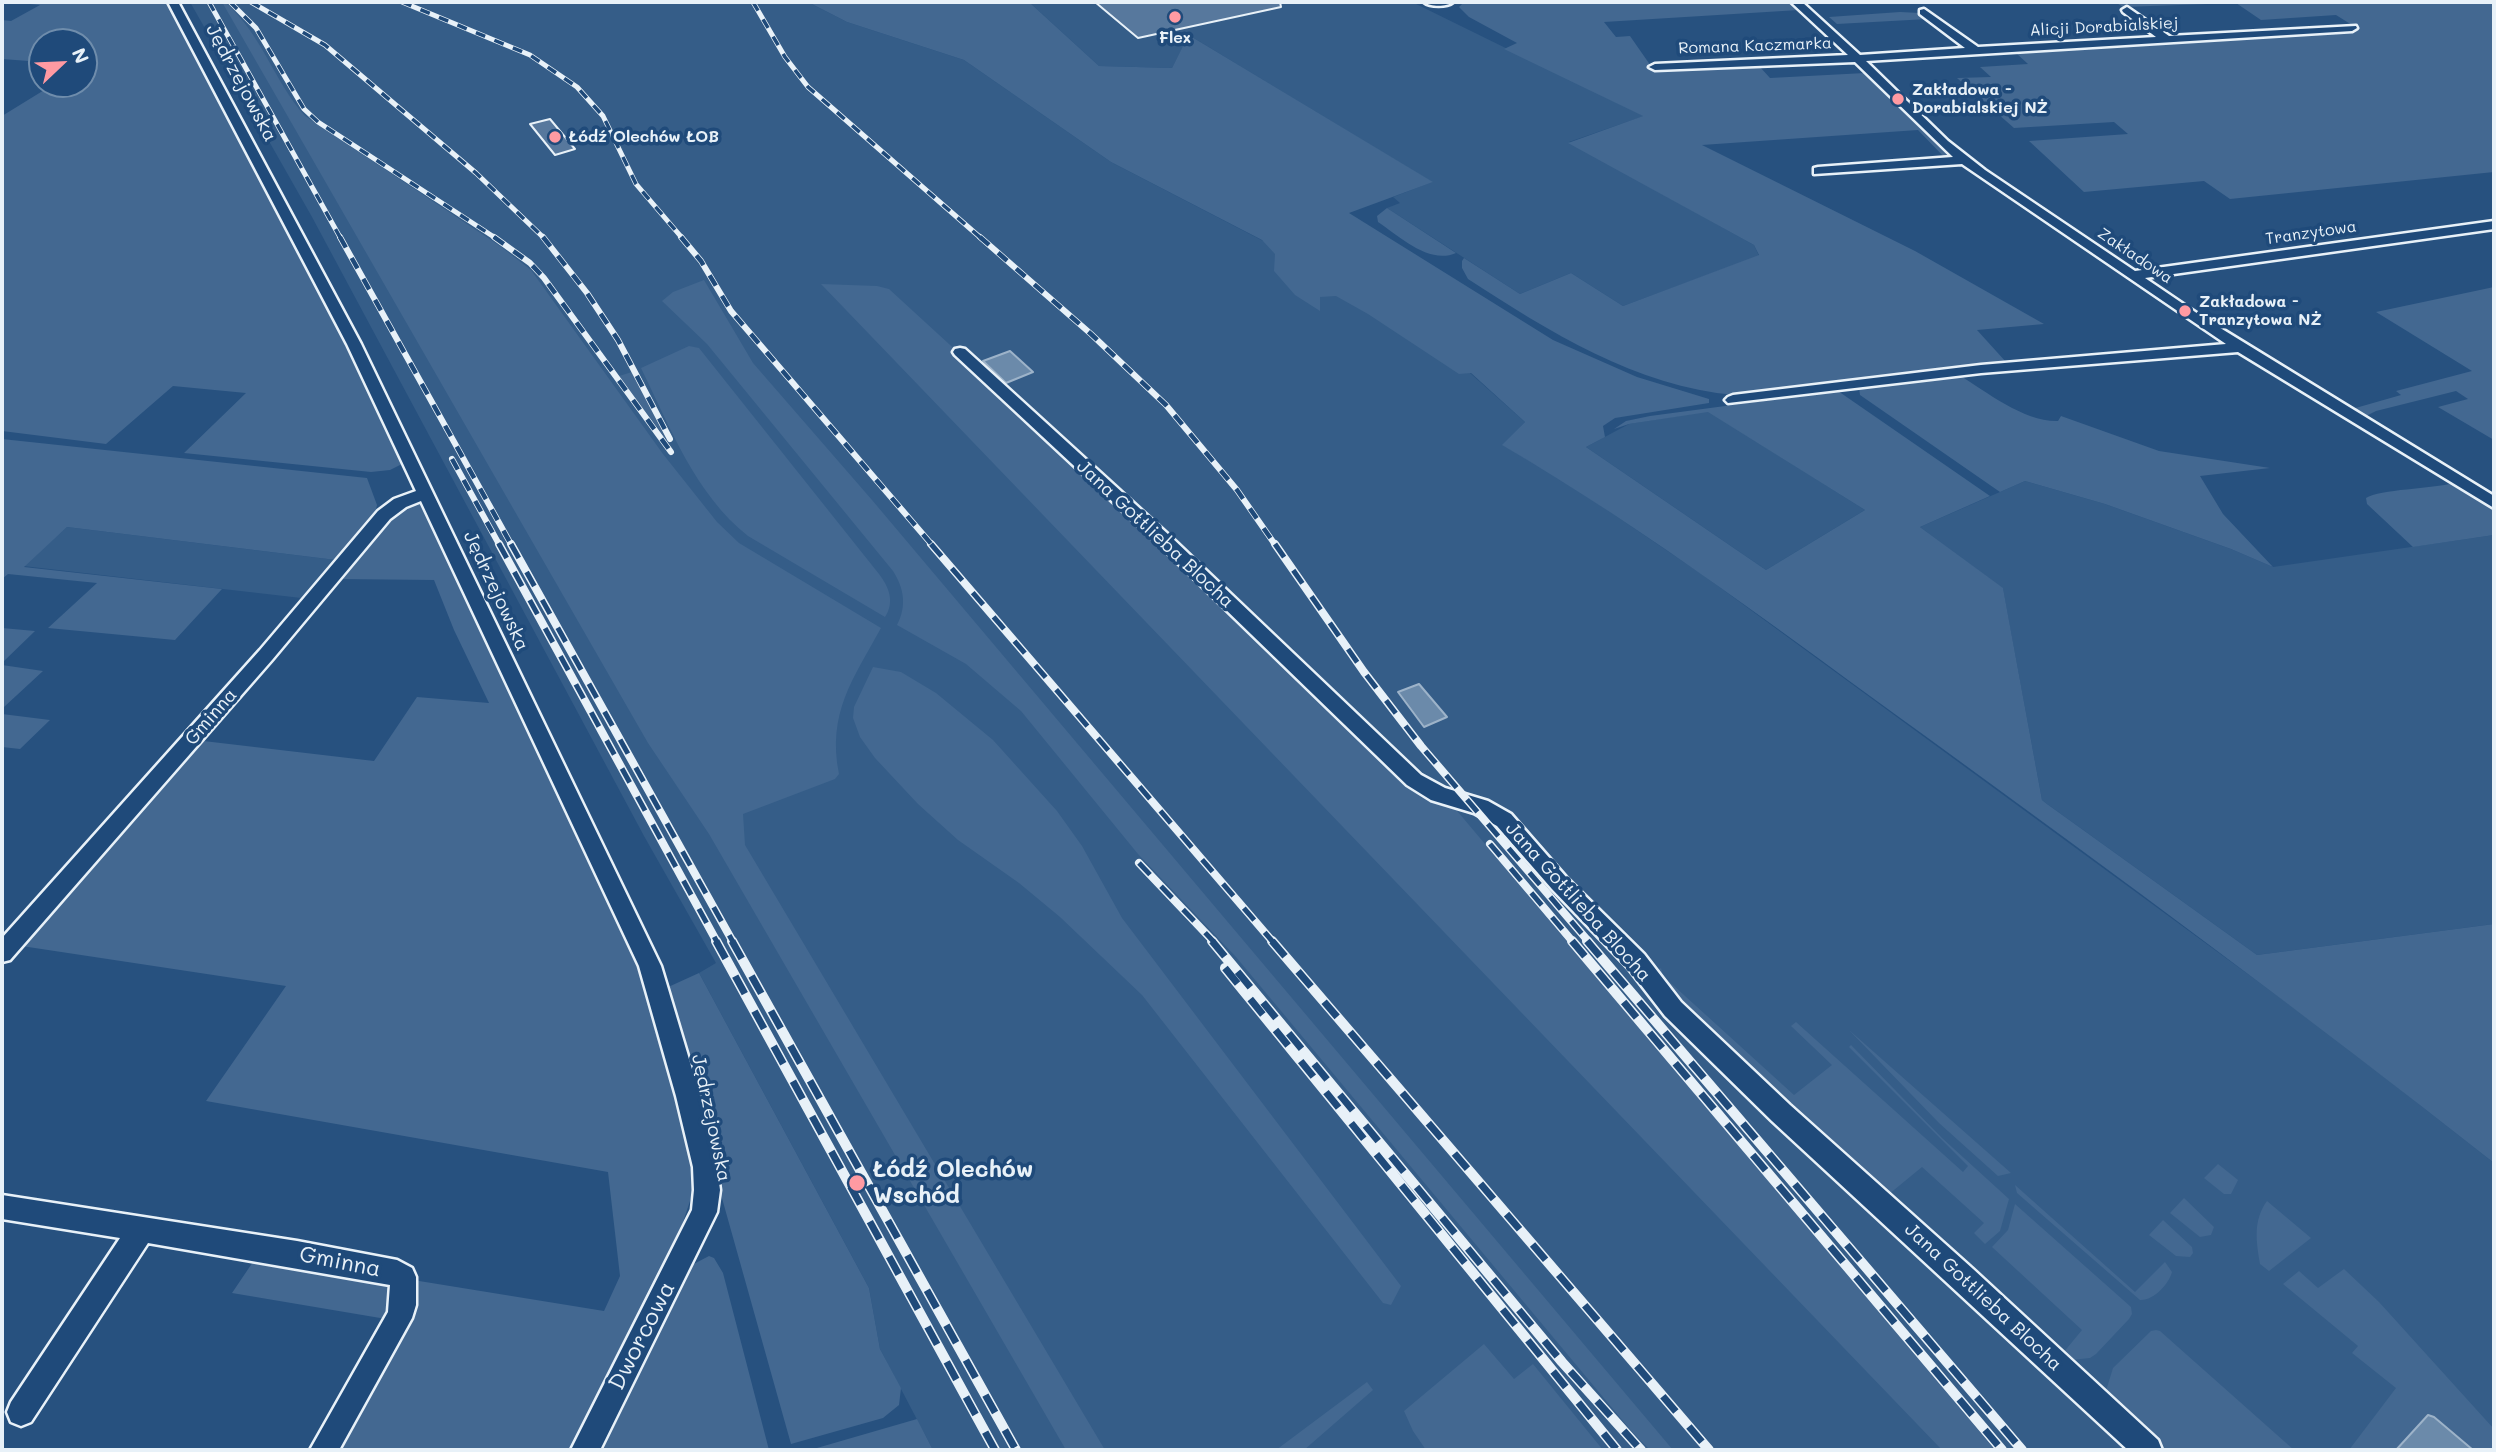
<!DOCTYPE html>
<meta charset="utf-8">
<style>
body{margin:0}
#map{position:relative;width:2496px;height:1452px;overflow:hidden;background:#27517f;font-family:Mali,sans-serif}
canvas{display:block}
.frame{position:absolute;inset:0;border:4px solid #e8f1f8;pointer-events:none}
.north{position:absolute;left:28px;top:28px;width:70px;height:70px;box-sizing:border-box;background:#1f4a7a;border:2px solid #6f8dac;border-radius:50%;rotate:67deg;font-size:19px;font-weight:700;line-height:28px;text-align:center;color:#e8f1f8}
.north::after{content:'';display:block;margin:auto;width:24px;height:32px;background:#ff9aa2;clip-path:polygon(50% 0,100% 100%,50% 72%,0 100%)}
</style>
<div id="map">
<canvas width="2496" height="1452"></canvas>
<div class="frame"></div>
<div class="north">N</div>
</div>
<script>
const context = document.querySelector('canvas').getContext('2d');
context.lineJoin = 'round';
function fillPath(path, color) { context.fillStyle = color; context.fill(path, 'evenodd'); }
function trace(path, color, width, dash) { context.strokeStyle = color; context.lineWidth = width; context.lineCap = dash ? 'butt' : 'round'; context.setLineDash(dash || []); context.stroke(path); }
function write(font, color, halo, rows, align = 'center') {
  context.font = font + ' Mali,sans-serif'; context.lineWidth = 7; context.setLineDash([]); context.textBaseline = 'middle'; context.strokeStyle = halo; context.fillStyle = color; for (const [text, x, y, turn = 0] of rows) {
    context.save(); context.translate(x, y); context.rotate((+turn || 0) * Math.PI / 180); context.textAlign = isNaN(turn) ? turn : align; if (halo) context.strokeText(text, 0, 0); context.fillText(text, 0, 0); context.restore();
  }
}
fillPath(new Path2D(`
 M190 2H808L847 22 964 60 1111 162 1350 286 1470 373 1525 422 1503 445 1566 482 1703 575 2331 1035 2494 1163V1450H933L880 1349 869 1288 699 973 716 963 644 836 312 217Z
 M1029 2H1412L1644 116 1569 142 1754 245 1759 256 1623 306 1571 273 1520 294 1387 208 1400 203 1393 197 1432 182 1192 37 1187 39 1172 68 1099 66Z
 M1708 411 1865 510 1766 570 1586 447 1629 424Z
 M2025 481 2105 504 2231 549 2273 567 2494 535V924L2257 955 2047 804 2042 800 2003 589 1920 527Z
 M67 527 344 561 310 599 23 566Z`), '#355d88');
fillPath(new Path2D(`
 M9 2H168L329 310 404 463 390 470 371 472 184 453 246 393 173 386 106 444 2 431V116L54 84H84V42H42V62L2 59V20L11 21 40 5Z
 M222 2H225C263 36 273 80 305 116L500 246 531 270 663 454 717 522 739 543 881 628C853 679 827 713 839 774L835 779 743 814 745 845 1105 1450H1066L709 834 648 743Z
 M808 2H1029L1099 66 1172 68 1187 38 1192 37 1433 182 1349 213 1553 340 1637 377 1709 399V403L1615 418 1603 426 1605 437 1586 447 1766 570 1865 510 1708 412 1629 424 1614 429 1626 421 1650 416 1838 391 1990 496 1920 527 2003 588 2042 800 2047 804 2257 955 2494 924V1163C2309 1017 2119 877 1928 738 1788 637 1651 532 1502 445L1525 422 1471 373 1459 374 1368 314 1336 296 1320 297V311L1295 295 1274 271 1275 254 1262 240 1111 162 964 60 847 22Z
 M1464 2H1790L1799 10 1604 22 1616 37 1630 36 1653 69 1753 64 1760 67 1770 78 1865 73 1952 157 1946 159 1918 130 1702 145 1915 251 2044 324 1977 330 2006 362 1735 395C1637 387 1548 331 1468 279L1462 268V261L1464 258 1520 294 1571 273 1623 306 1759 255 1754 245 1568 143 1643 116 1504 49 1517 43 1469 17 1459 7Z
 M2115 2H2494V172L2230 199 2204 181 2084 192 2029 141 2128 134 2114 122 2014 128 1957 78 1991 77 1980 67 2028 64 2016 53 2009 52 2360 30 2336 15 2261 20 2236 3 2123 7Z
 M1900 12 1920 13 1928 19 1837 24 1829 17Z
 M1387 208 1456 253C1429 265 1399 236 1378 222L1377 216Z
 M704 280 753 363 872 500 1673 1450H1650L1633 1433 1236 957 1138 854 1021 711 966 664 897 625C907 606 904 588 893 571L707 344 662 301 673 292Z
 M821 284 877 286 889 289 1453 806 1995 1450H1942Z
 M2494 287V440L2438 407 2468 399 2456 391 2376 411 2364 417 2352 409 2401 395 2396 391 2472 371 2376 312Z
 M689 346 699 348 879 574C889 587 895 602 885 617L748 536C695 494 670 427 641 368Z
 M632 372 666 439 619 376Z
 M1959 375C1987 392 2024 422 2058 421L2061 416 2159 451 2270 468 2200 476 2223 514 2273 567 2231 549 2105 504 2025 481 2000 492 1860 395 1859 388Z
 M2 439 367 478 377 505 374 518 344 561 67 527 24 567 222 589 175 640 48 628 97 583 8 574 2 579Z
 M2454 483 2494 508V535L2413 547 2367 504 2366 498C2380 489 2432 489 2454 483Z
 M419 500 422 502 514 702 639 964 692 1157 694 1189 679 1234 571 1450H329L397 1338 413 1280 604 1311 620 1276 608 1172 206 1101 286 986 15 945 195 740 374 761 417 697 489 703 454 630 434 580 336 579 389 515Z
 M2 628 35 631 2 663Z
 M2 665 43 671 4 707H2Z
 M873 667 901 672 936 693 993 740 1057 811 1082 846 1122 918 1401 1286 1391 1305 1383 1303 1142 995 1060 917 1019 883 958 840 918 804 875 758 860 737 853 718 854 707Z
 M2 714 50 720 20 749 2 747Z
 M1661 968 1663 976 1794 1095 1832 1065 1791 1026 1796 1022 1963 1172 1968 1166 1849 1047 1851 1045 1942 1138 2009 1199 2000 1231 1985 1244 1974 1233 1984 1223 1922 1167 1883 1199 1689 1020 1657 971Z
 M699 973 869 1288 880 1349 901 1388 899 1405 883 1418 791 1444 718 1184 666 988Z
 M1849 1030 2011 1173 1998 1176 1939 1123Z
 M2218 1164 2238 1180 2231 1194H2224L2204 1178Z
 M2015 1185 2135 1292 2165 1262 2172 1272C2169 1284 2153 1301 2140 1300L2017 1193Z
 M2184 1198 2214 1227 2211 1235 2200 1237 2170 1213Z
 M2267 1201 2311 1238 2269 1271 2260 1264C2256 1241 2253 1220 2267 1201Z
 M2015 1204 2131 1307 2132 1314 2129 1319 2096 1354 2090 1358 2071 1360 2063 1353 2082 1330 1992 1247 2008 1230Z
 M2163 1220 2192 1247 2193 1253 2190 1257 2176 1256 2149 1235Z
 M259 1253 391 1281 392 1320 232 1293Z
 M709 1256 714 1258 723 1273 769 1450H594L688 1267Z
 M2344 1269 2379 1302 2494 1429V1450H2473L2428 1415 2396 1450H2349L2396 1388 2352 1353 2358 1346 2283 1284 2299 1271 2318 1288Z
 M2156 1330 2160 1331 2294 1450H2156L2115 1412 2105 1394 2113 1368 2151 1331Z
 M1484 1344 1514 1379 1533 1364 1603 1450H1426L1413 1431 1404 1411Z
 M1367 1382 1373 1390 1304 1450H1276Z
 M917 1419 933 1450H810Z`), '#436891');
const water = new Path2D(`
 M1010 351 1033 372 1006 383 983 361Z
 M1419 684 1447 717 1424 727 1398 692Z
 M2428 1415 2434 1417 2473 1450H2396Z`);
fillPath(water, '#6b8aaa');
trace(water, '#9db3c9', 2);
const building = new Path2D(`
 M1095 2H1280L1281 7 1138 38Z
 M550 119 575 149 555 155 530 124Z`);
fillPath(building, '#57789d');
trace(building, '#e8f1f8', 2);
const minor = new Path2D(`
 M168 2H178L361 344 661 966 700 1096 717 1167 720 1190 717 1212 600 1450H571L692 1210 694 1190 693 1167 676 1096 639 966 421 501 406 507 390 519 272 660 10 960 2 962V938L260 650 378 511 394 499 416 491 347 344Z
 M1424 2H1453C1447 7 1430 7 1424 2Z
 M1791 2H1802L1860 55 1965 48 1920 14V10L1924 9 1978 47 2156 37 2123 12 2122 10 2127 7 2169 36 2356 26 2357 28 2352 31 1866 61 1948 141 1985 170 2135 271 2494 221V229L2145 278 2204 318 2494 496V508L2238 352 1981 373 1728 403 1725 400 1728 397 1733 395 1981 365 2226 344 1962 164 1814 174V168L1818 167 1953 157 1855 62 1655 70 1649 67 1655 64 1848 55Z
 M960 348 965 349 1170 536 1421 775 1445 788 1488 801 1511 814 1566 877 1644 954 1681 1002 1790 1105 1973 1269 2158 1440 2162 1450H2128L1772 1121 1665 1016 1628 968 1552 889 1497 826 1474 813 1431 800 1407 785 1158 544 955 355 953 352 955 349Z
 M2 1195 297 1241 397 1260 412 1268 416 1277V1305L412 1318 339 1450H310L388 1312 390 1285 148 1243 31 1422 21 1426 11 1422 7 1412 11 1402 120 1238 2 1219Z`);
trace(minor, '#e8f1f8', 5);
fillPath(minor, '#1f4a7a');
const railFar3 = new Path2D(`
 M209 2 341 239
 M230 2 256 28 304 109 318 122 497 239
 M251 2 325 45 476 173 545 239
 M402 2 530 55 577 87 603 116 636 184 683 239
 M753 2 785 57 808 87 982 239`);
const railFar2 = new Path2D(`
 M340 237 512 546
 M494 237 530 263 544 278 671 452
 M543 237 587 293 618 340 670 439
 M681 237 701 261 731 311 933 546
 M980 237 1091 334 1166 405 1237 490 1276 546
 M452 459 500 546`);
const railFar1 = new Path2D(`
 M499 544 717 942
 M511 544 733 942
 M931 544 1273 942
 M1275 544 1364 672 1421 746 1589 942
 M1490 844 1573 942
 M1139 863 1214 942`);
const rail = new Path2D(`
 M716 941 995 1450
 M732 941 1016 1450
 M1212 941 1562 1362 1641 1450
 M1272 941 1709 1450
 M1572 941 2002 1450
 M1587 941 2022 1450
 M1225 968 1617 1450`);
trace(railFar3, '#e8f1f8', 5);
trace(railFar2, '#e8f1f8', 6);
trace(railFar1, '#e8f1f8', 8);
trace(rail, '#e8f1f8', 10);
trace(railFar3, '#1f4a7a', 3.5, [10]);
trace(railFar2, '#1f4a7a', 4.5, [12]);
trace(railFar1, '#1f4a7a', 5, [16]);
trace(rail, '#1f4a7a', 7, [20]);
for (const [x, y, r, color] of [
 [1175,17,7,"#ff9aa2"],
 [1898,99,7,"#ff9aa2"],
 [555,137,7,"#ff9aa2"],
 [2185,311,7,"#ff9aa2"],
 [857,1183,9,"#ff9aa2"]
]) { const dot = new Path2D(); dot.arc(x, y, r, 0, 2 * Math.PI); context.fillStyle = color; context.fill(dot); trace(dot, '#1f4a7a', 2.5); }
write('16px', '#e8f1f8', '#1f4a7a', [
 ["Alicji Dorabialskiej",2104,27,-3],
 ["Romana Kaczmarka",1755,46,-2],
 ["Tranzytowa",2311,233,-8],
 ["Zakładowa",2135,256,34]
]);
write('bold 16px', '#e8f1f8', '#1f4a7a', [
 ["Flex",1175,38,"center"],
 ["Zakładowa -",1912,90],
 ["Dorabialskiej NŻ",1912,108],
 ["Łódź Olechów ŁOB",569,137],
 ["Zakładowa -",2199,302],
 ["Tranzytowa NŻ",2199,320]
], 'left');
write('19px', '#e8f1f8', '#1f4a7a', [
 ["Jędrzejowska",241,83,62],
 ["Jana Gottlieba Blocha",1155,534,43],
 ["Jędrzejowska",496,591,65],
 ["Gminna",211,717,-49],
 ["Jana Gottlieba Blocha",1578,902,48],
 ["Jędrzejowska",711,1118,78],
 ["Jana Gottlieba Blocha",1983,1297,43]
]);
write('bold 23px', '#e8f1f8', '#1f4a7a', [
 ["Łódź Olechów",873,1170],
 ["Wschód",873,1196]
], 'left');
write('23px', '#e8f1f8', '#1f4a7a', [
 ["Gminna",340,1262,11],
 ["Dworcowa",642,1336,-63]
]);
</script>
